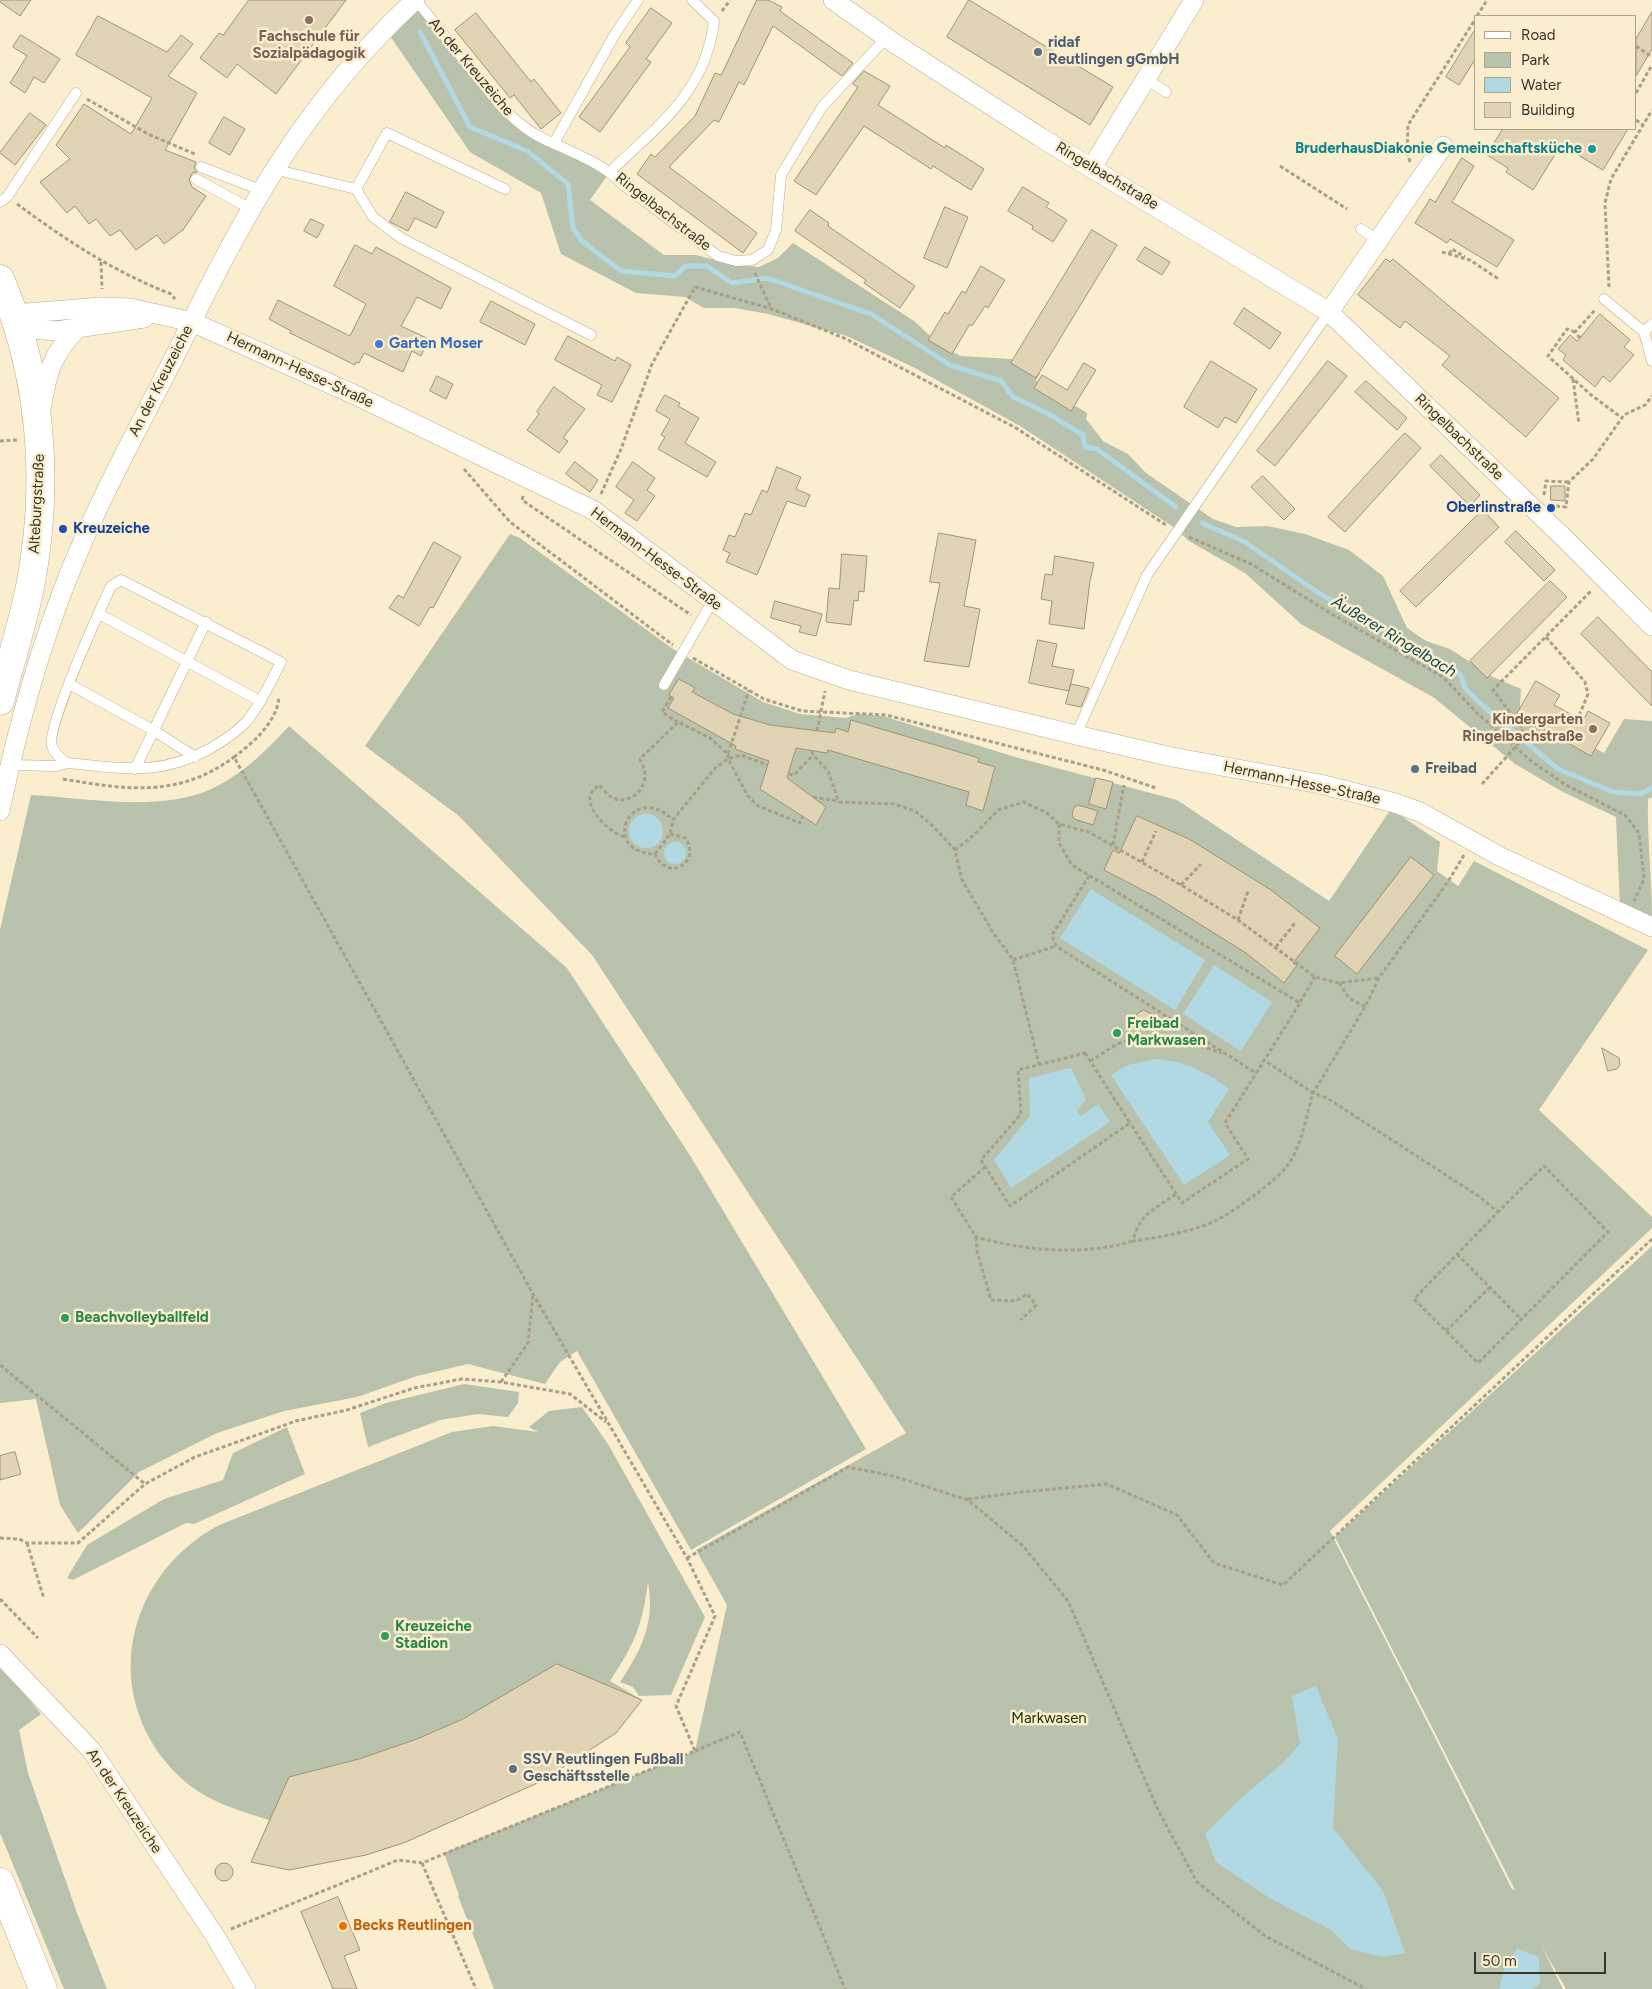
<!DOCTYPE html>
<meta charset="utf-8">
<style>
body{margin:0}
#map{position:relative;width:1652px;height:1989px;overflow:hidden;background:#faeecf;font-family:Figtree,sans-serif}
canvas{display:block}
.legend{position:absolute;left:1474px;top:15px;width:162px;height:115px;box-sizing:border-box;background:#faeecf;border:1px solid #ada48d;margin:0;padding:6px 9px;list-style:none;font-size:15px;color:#393429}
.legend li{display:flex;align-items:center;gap:10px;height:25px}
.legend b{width:25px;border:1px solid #ada48d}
.scale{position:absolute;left:1474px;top:1952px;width:132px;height:22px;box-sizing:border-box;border:2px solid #393429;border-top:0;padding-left:6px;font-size:15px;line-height:18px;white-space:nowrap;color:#393429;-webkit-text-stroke:4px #faeecf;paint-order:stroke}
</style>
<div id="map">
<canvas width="1652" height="1989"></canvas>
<ul class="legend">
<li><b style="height:6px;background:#fff"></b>Road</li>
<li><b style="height:14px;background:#b8c2ad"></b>Park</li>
<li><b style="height:14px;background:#b1d9e4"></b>Water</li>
<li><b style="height:14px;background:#e0d4b4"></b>Building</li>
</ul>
<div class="scale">50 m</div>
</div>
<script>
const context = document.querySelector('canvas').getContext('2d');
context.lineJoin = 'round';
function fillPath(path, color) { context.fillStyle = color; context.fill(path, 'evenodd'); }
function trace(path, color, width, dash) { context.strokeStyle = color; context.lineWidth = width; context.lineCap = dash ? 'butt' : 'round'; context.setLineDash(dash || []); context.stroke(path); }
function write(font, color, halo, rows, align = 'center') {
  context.font = font + ' Figtree,sans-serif'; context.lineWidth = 5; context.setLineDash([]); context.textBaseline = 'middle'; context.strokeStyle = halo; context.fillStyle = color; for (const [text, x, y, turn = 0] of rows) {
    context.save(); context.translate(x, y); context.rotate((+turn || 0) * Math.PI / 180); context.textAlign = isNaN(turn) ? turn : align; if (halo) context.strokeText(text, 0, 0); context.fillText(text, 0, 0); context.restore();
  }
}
fillPath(new Path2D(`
 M419 6 483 89 559 148 607 176 590 200 664 255H696L734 265 759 267 778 258 793 243 914 321 942 347 961 356 1011 359 1040 373 1036 381 1087 413 1086 419 1103 441 1128 454 1146 473 1213 519 1236 527 1267 526 1305 534 1349 550 1383 576 1407 628 1426 641 1450 649 1493 677 1521 689 1520 706 1604 753 1624 719 1652 721V797L1648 799C1647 839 1652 879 1652 918L1620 907 1616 817 1561 791 1515 764 1433 697 1301 624 1245 573 1189 541 1175 528 1020 426 913 367 847 336 768 314 735 308H704L685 297 636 293 561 254 541 193 470 152 388 33Z
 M510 534 520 538 673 649 763 702 800 714 846 718 858 714 883 716 1015 757 1177 800 1329 901 1391 809 1440 842 1437 871 1458 886 1474 861 1648 950 1539 1110 1652 1217V1228L1330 1531 1512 1889 1515 1890 1335 1537 1652 1246V1989H1566L1541 1945 1563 1989H494L458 1896 459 1895 444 1853 695 1751 727 1605 696 1550 906 1433 592 955 459 816 365 746Z
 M289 726 567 968 691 1157 866 1449 691 1550 577 1351 560 1362 545 1384 468 1364 417 1376 357 1397 284 1411 217 1433 139 1472 78 1533 60 1505 36 1399 0 1403V930L31 795C85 798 158 812 209 790 241 776 266 751 289 726Z
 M464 1384 519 1392 518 1403 508 1417 478 1414 440 1420 368 1447 360 1413 386 1403Z
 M582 1407 608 1444 705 1617 671 1695 639 1696 633 1687 620 1682C642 1649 655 1623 648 1582 642 1627 635 1643 610 1681L642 1700 616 1733 542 1781 406 1842 366 1855 251 1862 269 1820C238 1810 205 1801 181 1778 99 1701 122 1579 217 1526L452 1432 493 1426 538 1432 529 1427 549 1411Z
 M287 1427 305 1474 194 1524 186 1523 73 1580 67 1578 87 1545 164 1499 223 1480 233 1453Z
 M0 1663 41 1714 19 1730 28 1773 77 1913 107 1989H64L0 1833Z`), '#b8c2ad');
fillPath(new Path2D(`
 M629 831a17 17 0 1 1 34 0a17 17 0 1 1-34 0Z
 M664 853a11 11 0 1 1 22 0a11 11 0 1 1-22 0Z
 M1091 889 1205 960 1175 1010 1060 938Z
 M1214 965 1272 1002 1241 1051 1183 1014Z
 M1155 1059C1185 1061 1205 1071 1229 1089L1208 1122 1230 1155 1184 1185 1111 1075 1128 1065Z
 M1071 1068 1086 1099 1077 1111 1081 1116 1098 1104 1110 1122 1011 1188 994 1160 1030 1116 1029 1078Z
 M1316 1686 1338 1739 1333 1828 1383 1891 1405 1953 1383 1957 1350 1949 1331 1930 1271 1899 1216 1862 1205 1834 1241 1798 1282 1764 1300 1744 1292 1696Z
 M1517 1948 1539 1957 1540 1983 1533 1989H1499L1504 1970Z`), '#b1d9e4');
trace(new Path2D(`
 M420 32 470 127 527 151 568 184 573 228 582 241 621 271 675 276 685 266H707L732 283 767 278 871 314 950 365 1001 381 1013 397 1049 414 1083 435 1085 447 1097 449 1176 507
 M1202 523 1245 542 1317 592 1461 675 1465 688 1483 706 1558 769 1613 792 1641 794 1652 788`), '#b1d9e4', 5);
const building = new Path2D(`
 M0 0H31L20 16 0 2Z
 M249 0H346L276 94 237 64 227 78 200 58 219 33 223 35Z
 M757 0H768L782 7 780 11 853 63 842 76 773 26 744 85 739 82 719 122 714 120 669 167 757 233 743 253 637 174 651 154 655 157 695 116 715 73 721 75Z
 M969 0 1113 87 1090 125 947 37Z
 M651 8 672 23 646 59 651 62 600 132 579 117 630 47 626 43Z
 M1652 12V49L1636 76V39Z
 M476 13 531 82 534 79 561 113 541 129 514 95 510 98 455 30Z
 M98 16 167 52 181 35 193 44 168 76 197 93 165 150 196 162 194 168 197 172 192 173 189 180 192 187 206 196 183 230 164 244 157 235 136 250 120 230 110 236 96 219 89 224 75 206 67 213 40 182 70 159 56 145 84 104 131 134 152 98 76 55Z
 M1476 28V58L1459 85 1446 77Z
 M21 35 60 59 44 83 34 77 25 93 10 83 27 56 13 47Z
 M864 71 890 86 878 105 945 148 946 145 984 169 971 190 933 166 931 169 864 126 816 195 794 181 858 87 853 84Z
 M30 113 46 125 15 165 0 153Z
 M224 117 245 129 230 155 209 143Z
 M1503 129H1628L1603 170 1561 145 1533 190 1506 172 1508 168 1487 155Z
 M1462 158 1474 166 1452 202 1514 240 1497 267 1450 239 1447 243 1415 223 1430 199 1435 202Z
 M1023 187 1049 203 1046 207 1067 220 1053 242 1032 229 1033 226 1008 211Z
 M406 192 444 212 436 228 415 218 408 231 390 222Z
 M945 207 968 217 947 268 924 258Z
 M810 210 829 223 828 226 915 286 900 308 864 283 866 280 795 231Z
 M311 219 324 225 317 238 304 231Z
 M1092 230 1117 245 1036 378 1011 363Z
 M355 245 372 254 376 247 451 288 441 309 417 297 401 326 429 339 421 356 412 351 403 372 364 353 359 363 356 362 355 365 290 333 291 331 269 319 278 300 350 336 366 304 334 286Z
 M1145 247 1170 262 1162 275 1137 260Z
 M1386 259 1390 262 1393 259 1559 398 1526 437 1442 365 1450 356 1405 321 1400 328 1358 295Z
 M981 266 1005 280 988 308 985 306 972 326 970 324 952 354 928 340 945 312 948 314 962 291 965 293Z
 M491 301 535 324 525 345 480 322Z
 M1244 308 1281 333 1270 349 1234 324Z
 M1600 314 1630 340 1624 347 1634 355 1610 382 1603 376 1595 387 1563 360 1566 355 1558 349 1570 335 1577 341Z
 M568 336 615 361 617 357 631 365 612 402 597 395 602 385 555 360Z
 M1211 361 1257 389 1236 423 1225 417 1218 428 1184 407Z
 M1328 361 1347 376 1275 466 1257 451Z
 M1084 363 1096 370 1071 411 1034 388 1042 375 1067 390Z
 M437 376 453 384 446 399 430 391Z
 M1366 381 1407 418 1397 430 1355 392Z
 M554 387 585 409 563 438 568 441 559 453 527 430 539 414 537 412Z
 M665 395 680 403 678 406 699 418 685 443 716 462 707 477 658 449 665 437 661 435 670 419 656 411Z
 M1405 433 1421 448 1345 532 1328 517Z
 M1441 455 1480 495 1470 506 1430 466Z
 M575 462 598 480 590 492 566 474Z
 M633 462 655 478 647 490 655 496 637 521 625 513 634 500 616 487Z
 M777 467 801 477 796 489 810 495 805 507 787 501 757 575 726 562 730 553 723 550 729 535 735 537 745 513 751 515 762 490 767 492Z
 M1263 476 1295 509 1284 520 1251 487Z
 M1551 486H1565V501L1551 500Z
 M1483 510 1499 527 1416 607 1400 591Z
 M1516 531 1555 570 1544 581 1505 542Z
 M939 533 976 540 964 606 980 609 969 667 924 661 940 583 930 582Z
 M434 542 461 557 433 608 430 607 419 626 389 608 398 595 403 598Z
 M842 554 867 556 864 592 859 591 858 601 854 600 851 625 826 622 829 588 839 589Z
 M1055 556 1094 563 1090 581 1084 629 1049 624 1052 601 1041 599 1045 574 1052 575Z
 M1550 581 1567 597 1487 678 1470 661Z
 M775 601 822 614 816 636 799 632 801 626 771 618Z
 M1598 617 1652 672V706L1581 634Z
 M1038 640 1057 644 1052 666 1074 670 1069 691 1029 683Z
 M679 679 695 688 692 692 733 714 770 725 835 733 836 728 848 732 851 720 979 758 978 762 995 767 983 811 966 805 969 792 828 750 827 753 796 748 787 778 826 807 816 825 760 789 769 761 735 749 736 746 668 708 674 698 669 695Z
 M1536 681 1560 695 1554 705 1583 721 1588 711 1610 723 1591 756 1517 714Z
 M1071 684 1089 688 1081 707 1066 704Z
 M1096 778 1113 782 1106 809 1089 804Z
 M1078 805 1098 811 1093 825 1074 819 1072 814 1074 808Z
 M1137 816 1189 839 1271 890 1320 928 1293 963 1297 965 1284 983 1246 953 1203 926 1156 897 1104 870 1113 850 1119 853Z
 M1411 857 1434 875 1357 974 1335 956Z
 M1144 1010 1157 1017 1144 1025 1137 1022V1014Z
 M1602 1048 1619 1058 1620 1065 1617 1069 1608 1071Z
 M15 1452 21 1474 0 1480V1456Z
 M557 1664 642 1700 616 1733 542 1781 406 1842 366 1855 289 1870 251 1862 289 1777 359 1759 417 1739 463 1719Z
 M215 1872a9 9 0 1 1 18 0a9 9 0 1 1-18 0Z
 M338 1897 360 1950 344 1956 357 1989H333L301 1912Z`);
fillPath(building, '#e0d4b4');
trace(building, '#9f9477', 1);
const service = new Path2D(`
 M416 0 499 104C511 116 523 128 538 136 565 150 603 162 622 184L718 256 736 261 752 260 768 250 776 230 781 175 822 107 886 38
 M1146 79 1166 92
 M554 143 615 34 638 0
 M201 167 261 190
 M273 169 356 189 373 217 401 238 591 335
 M611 171C659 125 706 91 714 21L692 0
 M196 179 251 209
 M356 189 387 133 505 189
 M0 202 7 197 76 93
 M1361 229 1379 241
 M1604 299 1644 332 1652 361
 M1644 332 1652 324
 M99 614 260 701
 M69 684 153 730 195 757
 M664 685 712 602
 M1076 735 1147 575 1329 312
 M11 765 57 766 67 763C121 768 160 777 211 748 223 741 237 732 247 721 261 704 271 681 281 662L121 580 111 586C100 610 46 727 52 746 54 754 61 758 67 763
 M135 769 206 622`);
const minor = new Path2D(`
 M833 0 894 43 1040 137 1329 312 1564 538 1652 626
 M1092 167 1194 0
 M1329 312 1443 146
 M14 314 101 307 130 308 192 322 353 394 593 510 792 660 849 680 1076 735 1172 757 1320 784 1395 803 1420 812 1501 857 1652 927
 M18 328 57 331 144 318
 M41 410C47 374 51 355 77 329
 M0 811C19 719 45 627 83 541 115 466 157 395 192 321 254 195 311 97 415 0
 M0 1654 92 1751 215 1936 246 1989`);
const secondary = new Path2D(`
 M0 279C42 376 50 484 30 587 22 626 10 663 0 701
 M0 1882 43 1989`);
trace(service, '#b8ad90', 11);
trace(minor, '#b8ad90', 20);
trace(secondary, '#b8ad90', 29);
trace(new Path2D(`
 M722 11 730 0
 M1477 16 1487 0
 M1636 46 1652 57
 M1636 93 1652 65
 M87 99 148 134 197 155
 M1636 120 1643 125
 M1410 162 1407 152 1408 125 1476 18
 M1280 166 1347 209
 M17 204C66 240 114 272 171 294L175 299
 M1442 252 1470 260 1500 280
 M1449 254 1452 249 1465 257
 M101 262 102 289
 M755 273 771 308
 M1609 287 1605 203 1611 179 1652 110
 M1575 332 1567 329 1548 356 1590 394 1622 418
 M1580 338 1575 332 1596 309
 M1573 379 1579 424
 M0 441 17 440
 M464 469 510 522 673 645
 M601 494 621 449 652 364 695 287 772 309 844 338 1016 428 1166 525
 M1544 495 1546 481 1569 482
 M523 496 522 500 691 615
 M1556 506 1566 507 1569 482 1593 459 1624 415 1645 405 1652 396
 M1189 537 1251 564 1335 616 1443 677 1477 713 1531 761 1566 785 1625 815 1639 833 1644 879 1634 901
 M1546 637 1585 682 1588 694 1578 718
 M693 658 764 699 802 711 886 715 1103 770 1156 788
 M671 697 662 712 677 722
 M817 731 825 691
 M812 751 813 755 828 771 839 802 894 804 915 811 933 826 955 850 962 880 994 934 1013 960 1039 1064
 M728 754 749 690
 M789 774 794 775 813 755
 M63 779C127 790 179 798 234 757
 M1482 784 1519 743 1523 729 1493 690 1592 590
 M813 797 838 801
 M1059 824V843L1072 865 1300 1003 1225 1123 1248 1159 1182 1203 1130 1123
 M670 834 686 838C694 854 690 865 672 869L661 864 655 854C599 853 630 779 673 820
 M624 837C611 833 588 812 590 797 591 791 595 789 599 785 603 789 607 794 611 797 627 806 645 792 645 775 645 770 642 764 640 759L678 722 710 738 728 754V759L748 796 758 806 800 823 803 816
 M1113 845 1124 785
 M955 850 974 835 998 810 1024 802 1047 813 1059 824 1089 832 1181 885 1238 920 1315 977 1339 983 1378 978
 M655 854 670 834 673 820 716 767 728 759 741 755 767 765
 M1464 855 1449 880 1379 978 1365 1007 1313 1093 1327 1098 1480 1197 1498 1212 1414 1299 1478 1363 1608 1232 1544 1166 1498 1212
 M1142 862 1156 831
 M1089 876 1052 935 1056 946 1256 1073
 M1181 885 1201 864
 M1238 920 1248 891
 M1276 947 1295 923
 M1013 960 1056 946
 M1339 983 1349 998 1365 1007
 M1300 1002 1315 977
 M1085 1053 1130 1123 1010 1206 981 1160 1021 1114 1018 1070Z
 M1090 1061C1100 1056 1110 1047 1120 1043 1155 1031 1188 1042 1222 1053
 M985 1167 951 1197 976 1237C1026 1251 1083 1256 1133 1241
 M1176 1194C1155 1209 1139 1214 1133 1241 1156 1238 1195 1231 1215 1221 1232 1213 1277 1180 1288 1165 1302 1145 1306 1116 1313 1093L1264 1060
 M976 1237 977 1251 991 1300 1016 1301 1027 1294 1036 1305 1021 1320
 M1457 1254 1521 1319
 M1446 1331 1490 1287
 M0 1365 145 1484
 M501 1382 528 1343 533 1294
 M968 1499 1022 1492 1107 1484 1177 1515 1214 1563 1283 1585 1652 1239
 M0 1538 19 1539 27 1543H78L145 1484 195 1457 296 1421 347 1410 414 1388 462 1379 501 1382 570 1394 606 1422
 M27 1543 44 1599
 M687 1558 848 1467 893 1476 968 1500 1023 1546 1068 1601 1158 1810 1197 1882 1265 1936 1366 1989
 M0 1599 38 1638
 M695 1751 740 1732 845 1989
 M422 1863 476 1989
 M231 1929 398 1860 422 1863 695 1751 676 1706 715 1616 687 1558 533 1294 234 757C253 743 277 722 279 697`), '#a9a08a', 3, [4, 2.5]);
trace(service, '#fff', 10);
trace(minor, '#fff', 19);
trace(secondary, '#fff', 28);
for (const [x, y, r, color] of [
 [309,20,5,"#8d6e63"],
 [1038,52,5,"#5c6f8a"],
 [1592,149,5,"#0f9aa8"],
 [379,344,5,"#3f7fe0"],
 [1551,508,5,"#1a4fb4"],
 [63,529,5,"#1a4fb4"],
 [1593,729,5,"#8d6e63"],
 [1415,769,5,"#5c6f8a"],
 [1117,1033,5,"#2e9e5b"],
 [65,1318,5,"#2e9e5b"],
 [385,1636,5,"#2e9e5b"],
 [513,1769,5,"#5c6f8a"],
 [343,1926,5,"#e8710a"]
]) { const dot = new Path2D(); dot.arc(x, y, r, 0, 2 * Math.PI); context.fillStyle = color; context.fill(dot); trace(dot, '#faeecf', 2); }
write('bold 15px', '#785e54', '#faeecf', [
 ["Fachschule für",309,37],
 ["Sozialpädagogik",309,54],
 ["Kindergarten",1583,720,"right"],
 ["Ringelbachstraße",1583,737,"right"]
]);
write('bold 15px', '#4e5e75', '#faeecf', [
 ["ridaf",1048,43],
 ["Reutlingen gGmbH",1048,60],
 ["Freibad",1425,769],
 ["SSV Reutlingen Fußball",523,1760],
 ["Geschäftsstelle",523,1777]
], 'left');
write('15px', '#393429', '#faeecf', [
 ["An der Kreuzeiche",471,67,50],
 ["Ringelbachstraße",1107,176,31],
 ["Ringelbachstraße",663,212,38],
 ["Hermann-Hesse-Straße",300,370,25],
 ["An der Kreuzeiche",161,381,-63],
 ["Ringelbachstraße",1459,437,44],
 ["Alteburgstraße",37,504,-87],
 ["Hermann-Hesse-Straße",656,559,37],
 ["Hermann-Hesse-Straße",1302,783,12],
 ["An der Kreuzeiche",124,1801,56]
]);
write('bold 15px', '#0d838f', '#faeecf', [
 ["BruderhausDiakonie Gemeinschaftsküche",1582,149]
], 'right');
write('bold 15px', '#366cbe', '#faeecf', [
 ["Garten Moser",389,344]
], 'left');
write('bold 15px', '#164399', '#faeecf', [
 ["Oberlinstraße",1541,508],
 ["Kreuzeiche",73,529,"left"]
], 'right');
write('bold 15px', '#27864d', '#faeecf', [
 ["Freibad",1127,1024],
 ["Markwasen",1127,1041],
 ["Beachvolleyballfeld",75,1318],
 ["Kreuzeiche",395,1627],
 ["Stadion",395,1644]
], 'left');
write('15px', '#213303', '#faeecf', [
 ["Markwasen",1049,1719]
]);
write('bold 15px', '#c56008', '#faeecf', [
 ["Becks Reutlingen",353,1926]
], 'left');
write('italic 16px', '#104956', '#faeecf', [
 ["Äußerer Ringelbach",1394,637,31]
]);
</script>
